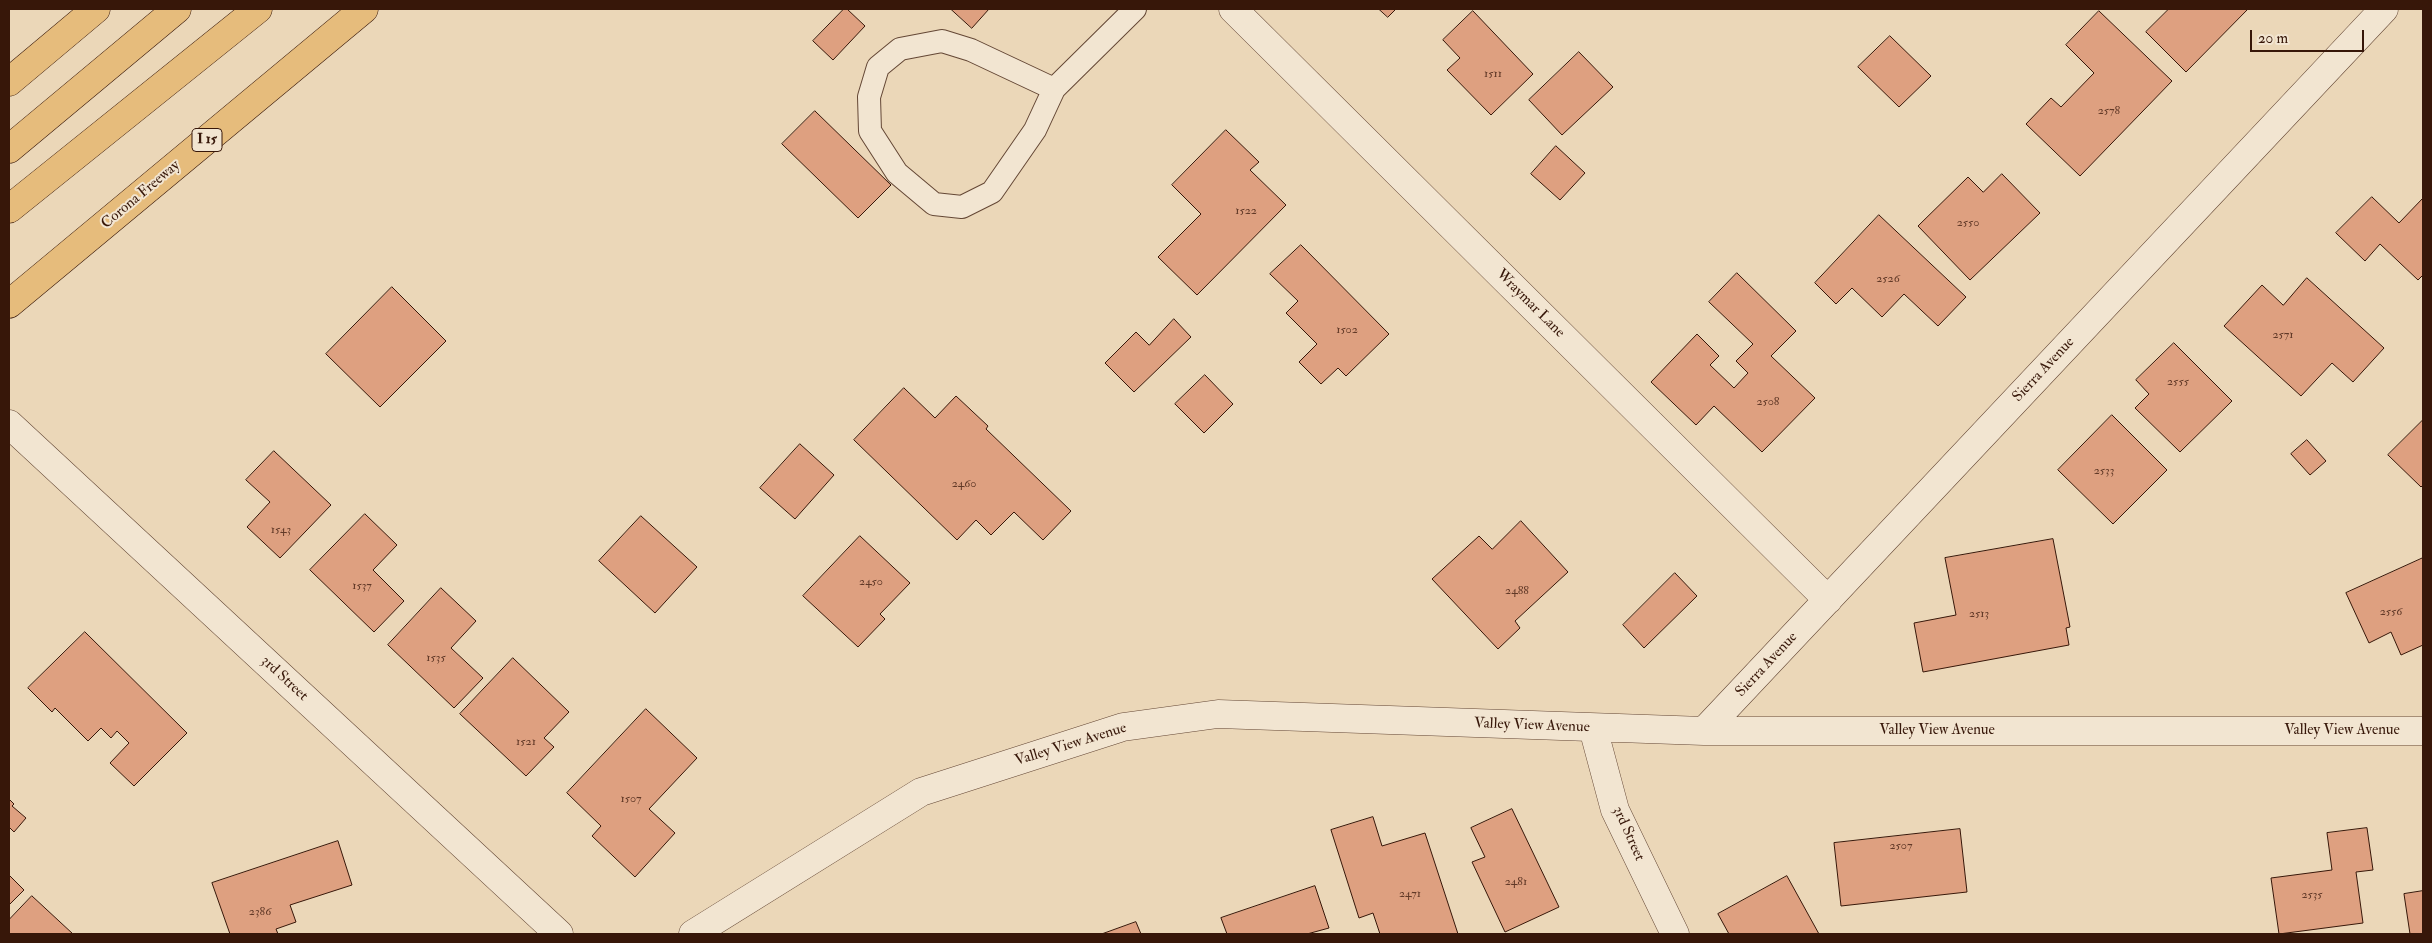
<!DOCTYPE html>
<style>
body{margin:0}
#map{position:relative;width:2432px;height:943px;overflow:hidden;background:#ebd7b8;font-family:"IM FELL Double Pica",serif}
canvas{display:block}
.frame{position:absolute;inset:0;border:10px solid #371709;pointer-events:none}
.scale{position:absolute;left:2250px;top:30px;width:114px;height:22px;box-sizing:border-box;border:2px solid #371709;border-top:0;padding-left:6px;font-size:15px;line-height:18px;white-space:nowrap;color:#371709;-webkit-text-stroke:4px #f2e5d1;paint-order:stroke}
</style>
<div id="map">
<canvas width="2432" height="943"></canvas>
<div class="frame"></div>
<div class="scale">20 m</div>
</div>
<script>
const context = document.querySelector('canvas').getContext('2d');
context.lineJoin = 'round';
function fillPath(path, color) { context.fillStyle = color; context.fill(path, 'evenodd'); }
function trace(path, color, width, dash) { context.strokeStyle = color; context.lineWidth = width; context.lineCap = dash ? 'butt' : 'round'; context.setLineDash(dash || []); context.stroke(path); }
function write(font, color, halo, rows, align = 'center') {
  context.font = font + ' "IM FELL Double Pica",serif'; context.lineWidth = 4; context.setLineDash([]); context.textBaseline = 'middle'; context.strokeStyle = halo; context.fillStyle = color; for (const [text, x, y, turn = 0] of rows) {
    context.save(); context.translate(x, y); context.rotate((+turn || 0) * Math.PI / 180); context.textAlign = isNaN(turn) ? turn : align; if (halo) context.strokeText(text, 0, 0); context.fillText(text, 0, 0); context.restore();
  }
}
const building = new Path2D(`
 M844 9H847L865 26 833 60 813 41Z
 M951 9H989L972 28Z
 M1379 9H1396L1388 17Z
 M2169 9H2248L2186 72 2146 32Z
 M1473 11 1533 74 1491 115 1447 70 1460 58 1443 40Z
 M2099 11 2172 81 2080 176 2026 124 2051 98 2061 107 2094 73 2066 45Z
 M1890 36 1931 76 1899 107 1858 67Z
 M1579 52 1613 87 1562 135 1529 100Z
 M815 111 891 185 858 218 782 144Z
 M1226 130 1259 162 1250 170 1286 205 1197 295 1158 257 1201 214 1172 185Z
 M1556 146 1585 173 1560 200 1531 174Z
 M2002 174 2040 213 1970 280 1918 226 1968 177 1983 192Z
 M2372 197 2399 223 2423 198V275L2418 280 2380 244 2365 261 2336 233Z
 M1879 215 1966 297 1938 326 1904 294 1882 317 1852 288 1836 304 1815 283Z
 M1301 245 1389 334 1346 376 1338 368 1321 384 1299 362 1317 344 1286 313 1298 301 1270 274Z
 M1737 273 1796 331 1771 356 1815 398 1762 452 1714 406 1696 425 1651 382 1697 334 1719 356 1710 365 1734 388 1748 373 1736 361 1753 344 1709 302Z
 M2307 278 2384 348 2353 382 2332 363 2301 396 2224 326 2262 285 2283 305Z
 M392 287 446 341 380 407 326 354Z
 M1174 319 1191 337 1134 392 1105 363 1136 332 1149 345Z
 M2174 343 2232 401 2180 452 2135 408 2149 394 2136 380Z
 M1205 375 1233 404 1204 433 1175 404Z
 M904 388 935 418 956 396 988 426 986 429 1071 511 1043 540 1014 512 991 535 976 520 957 540 854 440Z
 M2112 415 2167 470 2113 524 2058 470Z
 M2423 420V485L2421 487 2388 455Z
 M2307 440 2326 461 2310 475 2291 454Z
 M800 444 834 475 795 519 760 488Z
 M274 451 331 505 280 558 247 527 270 502 246 480Z
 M365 514 397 545 373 570 404 601 374 632 310 570Z
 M641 516 697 567 655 613 599 561Z
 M1521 521 1568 572 1515 621 1520 628 1498 649 1432 579 1479 536 1492 549Z
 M860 536 910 583 880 614 885 619 858 647 803 596Z
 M2053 539 2070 627 2066 628 2069 645 1923 672 1914 623 1956 615 1945 558Z
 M2423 558V645L2401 655 2391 632 2369 643 2346 593Z
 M1675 573 1697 596 1644 648 1623 625Z
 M441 588 476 621 451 648 483 678 454 708 388 645Z
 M85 632 187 733 134 786 110 763 129 743 117 731 111 738 101 728 88 741 55 708 52 712 28 688Z
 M513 658 569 712 544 738 554 747 526 776 460 714Z
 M646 709 697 758 649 809 675 833 635 877 592 836 601 826 567 793Z
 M9 799 14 804 12 806 26 818 14 832 9 827Z
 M1512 809 1559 907 1505 932 1472 862 1485 857 1471 828Z
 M1373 817 1382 846 1425 833 1458 934H1380L1373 913 1359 918 1331 830Z
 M2367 828 2373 870 2356 872 2363 923 2279 934 2271 878 2332 870 2327 833Z
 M1960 829 1967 892 1841 906 1834 843Z
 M338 841 352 885 290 905 296 922 276 929 278 934H230L212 883Z
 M9 875 24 890 9 905Z
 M1787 876 1819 934H1729L1718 914Z
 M1315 886 1329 928 1307 934H1227L1221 918Z
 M2423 891V934H2410L2404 894Z
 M32 896 73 934H9V920Z
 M1136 922 1141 934H1102Z`);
fillPath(building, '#dea080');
trace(building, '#371709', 1);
const service = new Path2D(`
 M1054 89 971 50 942 41 900 49 878 67 869 97 870 131 897 173 934 204 962 207 992 192 1035 130 1054 89 1135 9`);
const minor = new Path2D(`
 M1233 9 1828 600
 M9 424 559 934
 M1593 728 1615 810 1675 934
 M1704 731 2384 9
 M693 934 921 792 1123 727 1218 714 1704 731H2423`);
const motorway = new Path2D(`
 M9 82 96 9
 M9 149 177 9
 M9 209 258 9
 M9 304 364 9`);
trace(service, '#644735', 24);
trace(minor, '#644735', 29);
trace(motorway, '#371709', 29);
trace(service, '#f2e5d1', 22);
trace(minor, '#f2e5d1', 28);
trace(motorway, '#e6bc7c', 28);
write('12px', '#613927', null, [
 ["1511",1493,74],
 ["2578",2109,111],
 ["1522",1246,211],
 ["2550",1968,223],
 ["2526",1888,279],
 ["1502",1347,330],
 ["2571",2283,335],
 ["2555",2178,382],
 ["2508",1768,402],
 ["2533",2104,471],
 ["2460",964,484],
 ["1543",281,530],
 ["2450",871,582],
 ["1537",362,586],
 ["2488",1517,591],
 ["2556",2391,612],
 ["2513",1979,614],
 ["1535",436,658],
 ["1521",526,742],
 ["1507",631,799],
 ["2507",1901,846],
 ["2481",1516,882],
 ["2471",1410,894],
 ["2535",2312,895],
 ["2386",260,912]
]);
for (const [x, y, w] of [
 [207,140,30]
]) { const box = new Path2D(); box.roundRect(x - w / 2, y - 11.5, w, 23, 4); context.fillStyle = '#f2e5d1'; context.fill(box); trace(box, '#371709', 1); }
write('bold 14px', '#371709', null, [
 ["I 15",207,140]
]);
write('15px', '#371709', '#f2e5d1', [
 ["Corona Freeway",141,195,-40],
 ["Wraymar Lane",1530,304,45],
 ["Sierra Avenue",2044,370,-47],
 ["Sierra Avenue",1767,665,-47],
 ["3rd Street",284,679,43],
 ["Valley View Avenue",1532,726,2],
 ["Valley View Avenue",1937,731],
 ["Valley View Avenue",2342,731],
 ["Valley View Avenue",1071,745,-17],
 ["3rd Street",1628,834,66]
]);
</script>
